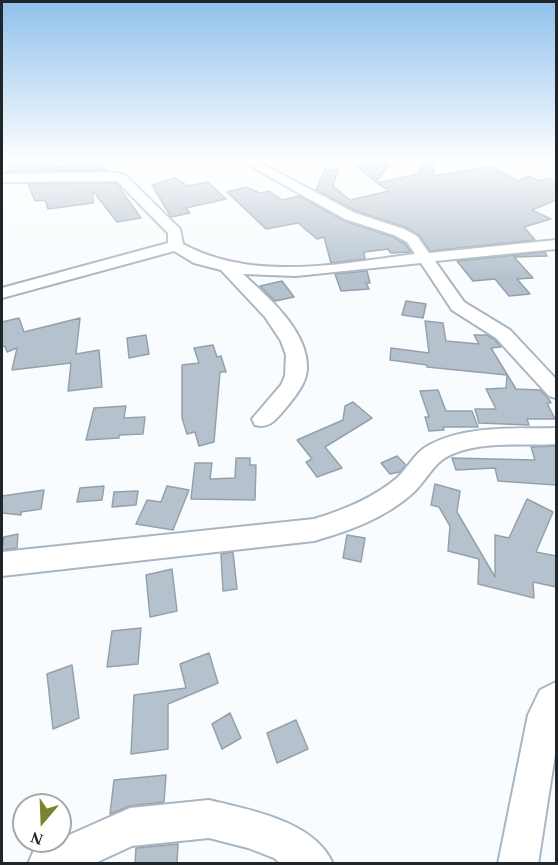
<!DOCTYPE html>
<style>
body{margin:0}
#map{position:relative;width:558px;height:865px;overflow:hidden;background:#f9fcfe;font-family:Georgia,serif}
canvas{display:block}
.frame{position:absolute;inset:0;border:3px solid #202529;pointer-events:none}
.north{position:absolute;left:12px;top:793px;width:60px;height:60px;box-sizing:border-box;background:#fff;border:2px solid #a6a8a9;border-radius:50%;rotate:199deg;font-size:16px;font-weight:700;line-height:24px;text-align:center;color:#202529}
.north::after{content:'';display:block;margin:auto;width:21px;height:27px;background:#7c832f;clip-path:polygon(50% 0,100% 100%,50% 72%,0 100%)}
</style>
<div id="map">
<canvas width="558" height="865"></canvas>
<div class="frame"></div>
<div class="north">N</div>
</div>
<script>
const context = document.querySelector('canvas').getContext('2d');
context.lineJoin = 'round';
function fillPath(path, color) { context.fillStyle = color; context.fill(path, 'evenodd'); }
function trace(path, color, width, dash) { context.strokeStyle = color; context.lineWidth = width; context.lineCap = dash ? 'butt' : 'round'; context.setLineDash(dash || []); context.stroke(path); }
const building = new Path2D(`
 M9 158H57V167L101 162 107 170 7 172Z
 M423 158H436L433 176 491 166 517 181 529 176 540 181 550 178 556 182V200L532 210 551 219 524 227 535 240 430 251 419 235 405 227 356 211 316 190 325 169 338 170 333 186 350 200 389 191 377 183 419 174Z
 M374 160 390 163 376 182 357 167 370 165Z
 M175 178 188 186 208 182 226 199 186 208 190 213 171 217 152 185Z
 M116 183 141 218 117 222 93 191V203L48 209 45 200 35 201 28 184Z
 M246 187 260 193 269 191 282 200 299 196 344 221 393 237 405 244 411 252 391 253 388 249 364 252 365 259 331 263 324 237 317 239 298 223 266 229 227 192Z
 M545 252 547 256 514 257 533 278 517 279 530 294 509 296 495 279 473 281 457 261Z
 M367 271 370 283H366L369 289 341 291 335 274Z
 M282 281 294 297 275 301 260 286Z
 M406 301 426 304 423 318 402 315Z
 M19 318 24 332 80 318 76 354 99 350 102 387 68 391 71 363 12 370 17 348 7 352 5 346 2 347V322Z
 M425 321 443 323 446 341 479 344 474 335H487L495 340 501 347 491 348 516 389 540 390 548 398 551 403H547L555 419H527L529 425 479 423 475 409H496L486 389 506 388 507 375 427 367V365L390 360 391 348 429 353Z
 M146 335 149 354 129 358 127 338Z
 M213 345 217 357 221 356 226 372H220L214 442 199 446 195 432 187 434 182 418V365L199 363 194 348Z
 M438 390 446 411H472L478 427H443L444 430 429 431 425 417H429L420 391Z
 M353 402 372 418 325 447 342 468 317 477 306 462 312 459 297 440 343 420 345 406Z
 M126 406 124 418 145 417 143 434 119 435V438L86 440 94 408Z
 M556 446V485L498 481 495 468 456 470 452 458 535 460 531 447Z
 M397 456 406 465 400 472 390 474 381 463Z
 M236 458H250V465H256L255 500 191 499 195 463H212L210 479 235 478Z
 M435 484 460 491 457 512 495 577V535L509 538 527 499 553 512 536 552 556 556V587L533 582 534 598 478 584 479 559 448 551 450 526 439 507 431 505Z
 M104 486 102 500 77 502 80 488Z
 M167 486 189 490 173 530 136 524 147 500 161 502Z
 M44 490 41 509 21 512V515L2 513V496Z
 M138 491 136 505 112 507 114 492Z
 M18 534 17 548 2 550 4 537Z
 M347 535 365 538 361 562 343 558Z
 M233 552 237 589 223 591 221 554Z
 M172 569 177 611 150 617 146 575Z
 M141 628 138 664 107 667 112 631Z
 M209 653 218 683 168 704V749L131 754 134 695 186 688 180 664Z
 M72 665 79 718 53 729 47 674Z
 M230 713 241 738 222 749 212 724Z
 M296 720 308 749 277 763 267 733Z
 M166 775 164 802 130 806 110 814 114 780Z
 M178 844 177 864H135L136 848Z`);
fillPath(building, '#b5c2ce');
trace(building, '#94a1ac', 1.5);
const minor = new Path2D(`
 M236 158H251L355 213 404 229 417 236 429 253 556 240V249L435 261 464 302 510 330 556 379V398L549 396 496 338 452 310 421 263 296 276 243 274C268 297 308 331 307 368 307 383 294 398 285 409 276 419 270 429 255 425L252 419 281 385 285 376 286 355 281 341 265 317 221 270 194 263 174 251 2 298V288L168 243V233L117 181 2 182V174L109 172 125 175 180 229 183 244C253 282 339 264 415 254L407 242 394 235 345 219Z
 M556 428V444C524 446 486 441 455 453 434 460 428 479 413 493 385 518 349 531 314 541L2 576V552L314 519C344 510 373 498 397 478 408 468 415 452 429 445 467 425 514 429 556 428Z
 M556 682V748L538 864H498L528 715 540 690Z
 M209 800C250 810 315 821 333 864H281L274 858 248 848 209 838 132 846 93 864H28L34 850 54 841H60V839L130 808Z`);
trace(minor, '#a9b6c2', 4);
fillPath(minor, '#fff');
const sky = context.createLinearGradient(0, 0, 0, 279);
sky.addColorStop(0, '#90c0ec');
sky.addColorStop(0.57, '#fcfeff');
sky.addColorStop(1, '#fcfeff00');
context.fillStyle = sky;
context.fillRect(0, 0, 558, 279);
</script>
